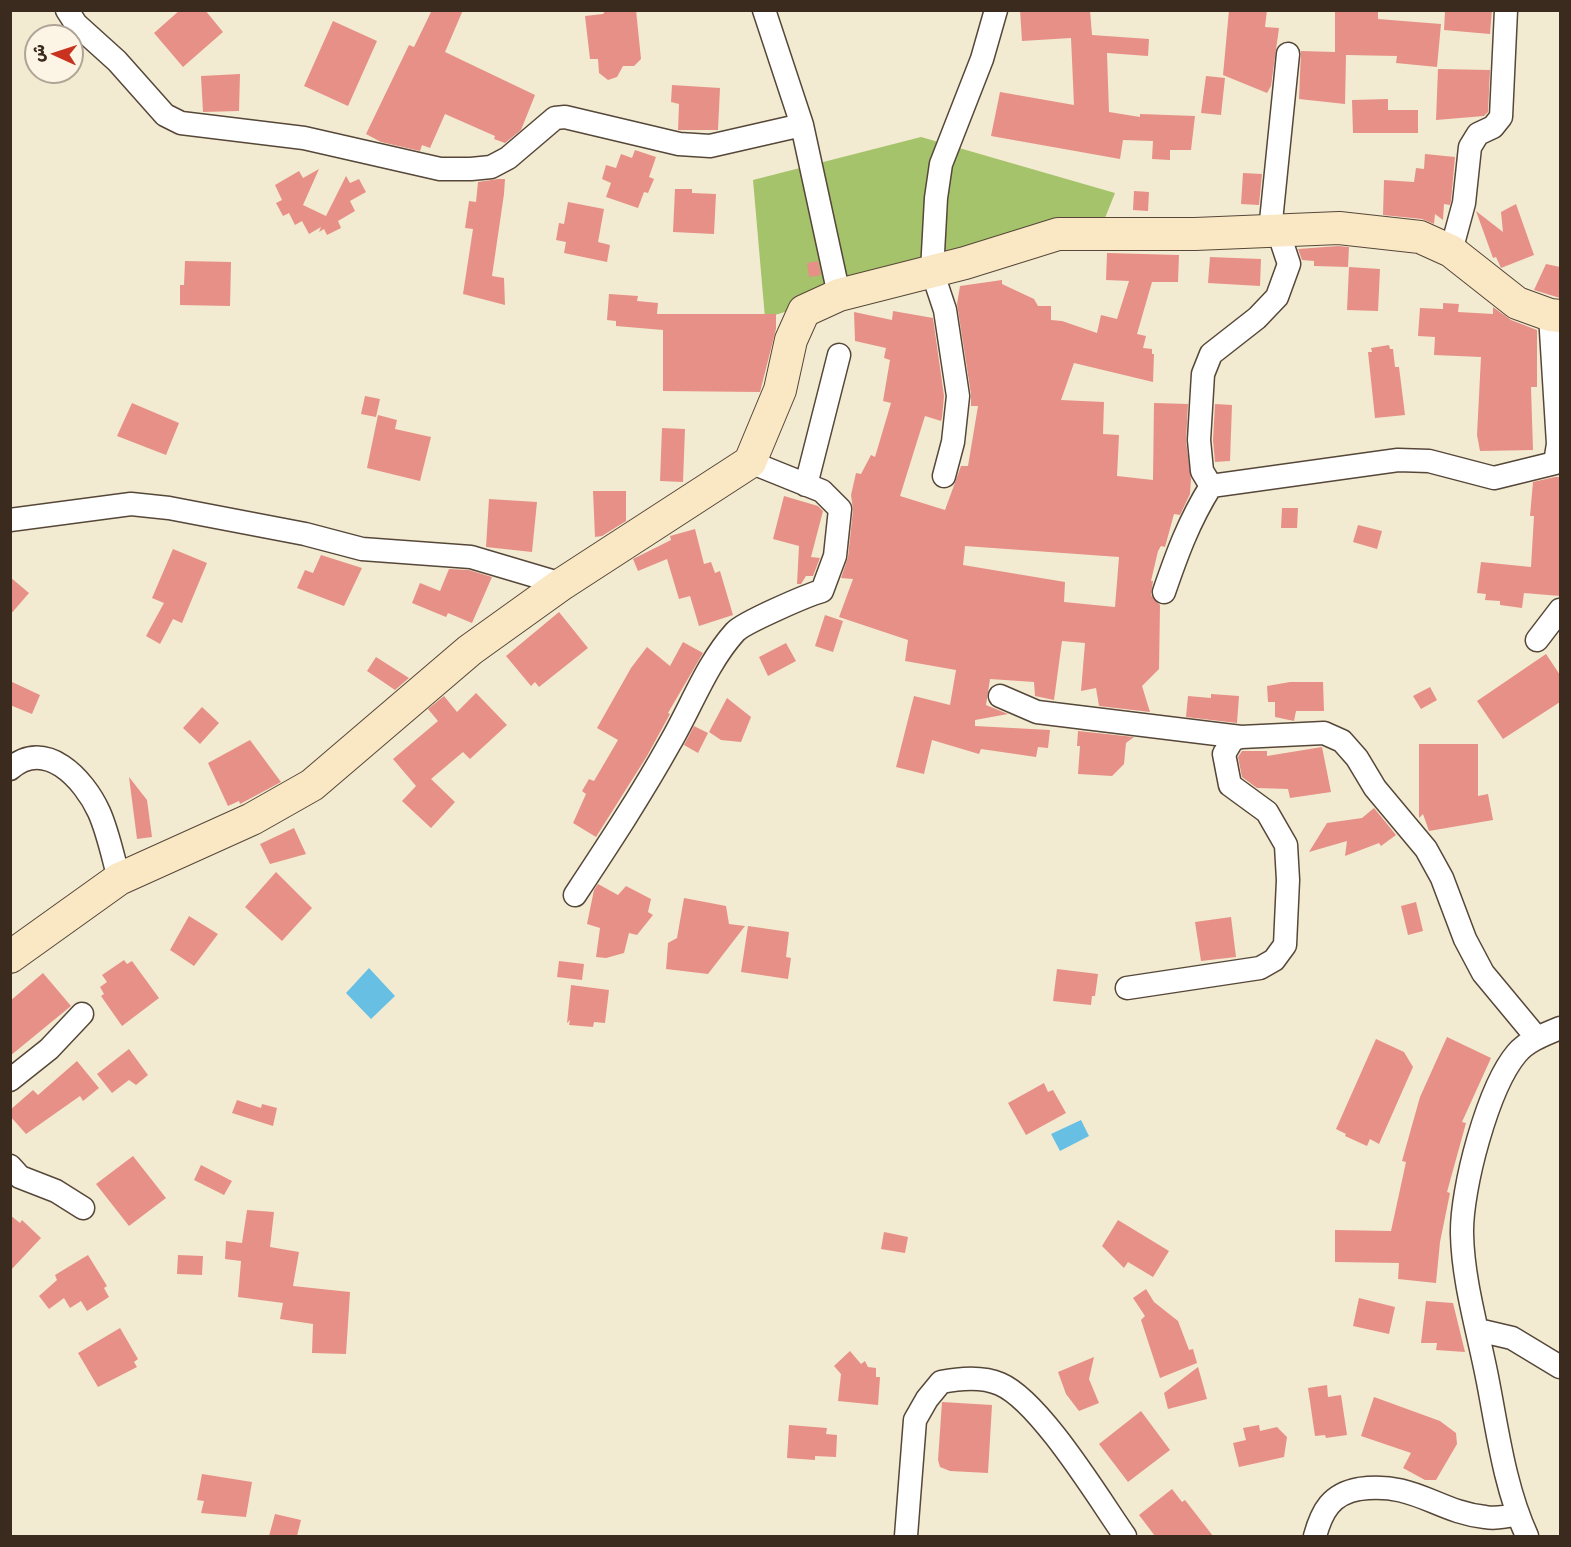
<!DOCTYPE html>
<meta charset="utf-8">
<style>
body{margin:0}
#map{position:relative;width:1571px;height:1547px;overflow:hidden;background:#f2ebd1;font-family:"Patrick Hand","Playpen Sans Arabic",sans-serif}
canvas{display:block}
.frame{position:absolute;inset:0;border:12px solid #3b2a1e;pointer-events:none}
.north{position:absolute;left:24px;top:24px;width:60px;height:60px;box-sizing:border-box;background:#fcf5e5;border:2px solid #afa495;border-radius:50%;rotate:273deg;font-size:16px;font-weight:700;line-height:24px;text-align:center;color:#3b2a1e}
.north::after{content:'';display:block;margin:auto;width:21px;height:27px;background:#c8321e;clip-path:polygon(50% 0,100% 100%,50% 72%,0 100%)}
</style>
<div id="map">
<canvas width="1571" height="1547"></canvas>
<div class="frame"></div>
<div class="north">ش</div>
</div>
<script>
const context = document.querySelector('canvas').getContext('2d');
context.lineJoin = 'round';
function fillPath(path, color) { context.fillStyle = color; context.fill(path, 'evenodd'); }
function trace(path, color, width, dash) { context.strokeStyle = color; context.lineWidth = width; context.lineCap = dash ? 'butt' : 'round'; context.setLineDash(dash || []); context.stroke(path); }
fillPath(new Path2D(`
 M921 137 1115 193 1103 223 1032 237 765 318 753 180Z`), '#a5c36a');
fillPath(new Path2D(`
 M369 968 395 996 371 1019 346 993Z
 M1081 1120 1089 1136 1060 1151 1051 1134Z`), '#67bfe4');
fillPath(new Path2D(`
 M180 10H205L223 32 183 67 154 33Z
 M432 10H463L445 52 535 95 521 130 505 143 494 139 495 136 445 114 430 148 422 145 420 151 381 142 366 134 409 45 414 47Z
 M606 10H636L641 59 634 66H623L617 77 608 80 599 73 598 59H590L585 16 603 14Z
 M1020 10H1090L1092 35 1149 39 1148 56 1107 53 1109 112 1140 117V114L1195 116 1191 150H1170V160L1152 159 1153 141 1123 140 1120 159 991 136 1000 92 1074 105 1071 38 1022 41Z
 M1229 10H1267L1265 27 1279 28 1271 86 1267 93 1223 75Z
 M1335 10H1378V19L1441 24 1437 67 1396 63 1397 56 1346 55 1345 104 1299 99 1301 51 1335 52Z
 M1492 10 1490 34 1444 30 1445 11Z
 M333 21 377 41 348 106 304 86Z
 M1438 69 1490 70 1488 112 1484 116 1436 120Z
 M240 74 239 111 203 112 201 76Z
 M1206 76 1225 78 1221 115 1201 113Z
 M672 85 720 88 718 130H678L679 104 671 102Z
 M1388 99V110H1418V133H1353L1352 100Z
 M635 150 656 157 649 177 654 179 648 193 644 192 638 208 606 197 611 183 602 179 606 165 616 168 621 154 632 158Z
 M1425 154 1455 157 1451 201 1450 205 1444 204 1443 220 1435 214 1434 224 1422 219 1383 215 1384 180 1414 182 1416 168 1424 169Z
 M319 169 303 205 326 216 346 176 350 183 359 179 366 192 350 201 355 211 338 221 341 228 327 235 324 229 319 232 321 227 309 234 302 221 295 225 289 213 283 216 276 203 282 200 275 185 299 171 303 178Z
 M1243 173 1262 174 1259 205 1241 204Z
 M498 179H505L504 194 492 276 504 278 505 305 463 294 473 229 465 228 469 201 476 202 478 182Z
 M675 189H692V193L716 194 714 234 673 232Z
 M1134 191 1149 192 1148 211 1133 210Z
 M568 202 604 209 598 242 610 245 607 262 564 253 566 242 556 240 559 223 564 224Z
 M1516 204 1534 255 1501 268 1496 257 1493 258 1476 211 1503 232 1501 212Z
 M1338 246 1349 247 1348 267 1314 266V261L1302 260 1298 249Z
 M1107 253 1179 255 1178 282H1152L1137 334 1146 336 1143 348 1152 349V354H1154L1153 382 1074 363 1061 400 1104 402 1103 434 1119 435 1117 476 1153 480 1154 403 1188 404 1186 441 1191 479 1190 494 1180 515 1174 514 1165 547 1161 546 1158 551 1151 581H1153L1151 595 1160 605 1159 669 1142 686 1150 712 1099 706 1096 688 1081 691 1085 643 1062 641 1054 700 1035 696 1034 682 990 679 986 705 1008 714 975 720V726L1050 730 1048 748 1038 747 1036 757 981 749 979 754 932 740 924 774 896 767 914 696 950 705 956 670 905 661 908 640 839 617 853 579 841 578 848 557 853 510 851 495 856 473 861 474 871 455 875 457 891 403 883 401 890 360 884 358 886 348 855 341 854 312 892 320 893 311 933 318 944 396 942 418 941 421 925 416 900 496 945 510 961 466H968L978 406H971V394L957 304 960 286 1002 280V284L1034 299 1038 306H1051V320L1062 321 1097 333 1101 315 1117 319 1129 281 1106 280ZM965 546 1119 557 1115 607 1064 602 1065 582 963 565Z
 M1210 257 1261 259 1260 286 1208 283Z
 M185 261 231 262 230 306 180 305V285H184Z
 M818 261 821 275 809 277 807 263Z
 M1546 264 1560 267V298L1534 290Z
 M1349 267 1380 269 1378 311 1347 310Z
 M609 294 638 296 637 301 658 303 657 314H776V329L760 392 663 391V330L616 326V321L607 320Z
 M1443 303 1459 304 1458 312 1493 314V307L1511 320 1537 330V387H1531L1533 450 1480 451 1477 435 1481 357 1434 355 1435 337 1418 336 1420 308 1443 309Z
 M1389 345 1390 349H1393L1395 367H1399L1405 415 1375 418 1368 352H1372L1371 348Z
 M365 396 380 399 376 417 361 414Z
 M132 403 179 423 166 455 117 436Z
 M1215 404 1232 405 1230 461 1215 462 1213 440Z
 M378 415 397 420 395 429 431 437 420 481 367 468Z
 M662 428 685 429 683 482 660 481Z
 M1555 477H1560V596L1524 593 1522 608 1500 605V601L1485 600 1486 594 1477 593 1481 562 1531 567 1534 516H1530L1533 482Z
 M593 491H626V521L602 536 595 537Z
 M784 496 818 506 823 511 811 557 820 558 813 576H806L801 584H797L799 546 773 539Z
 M489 499 537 502 532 552 486 547Z
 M1282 508H1298L1297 528H1281Z
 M1358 525 1382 531 1377 549 1353 542Z
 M695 529 704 564 711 562 715 573 720 571 733 615 699 626 690 596 679 599 667 559 638 571 633 559 671 540 670 536Z
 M173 549 207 563 182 623 173 619 160 644 146 636 164 603 152 598Z
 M321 555 362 568 344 606 297 588 305 570 313 573Z
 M449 569 469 570 492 577 472 623 448 613 446 617 412 603 420 583 440 591Z
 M10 577 29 593 10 615Z
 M559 612 588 648 539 687 535 682 531 686 506 656Z
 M825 615 843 621 833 652 815 646Z
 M683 642 703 653 668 713 670 714 647 756 596 837 573 823 586 794 582 791 589 779 594 781 618 740 597 728 631 668 647 647 670 666Z
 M786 643 796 661 768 676 759 657Z
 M1546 654 1560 675V702L1503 739 1477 701Z
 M376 657 409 678 395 690 367 671Z
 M10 681 40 695 32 714 10 705Z
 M1290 682H1323L1324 711H1296L1294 721 1275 717V702H1268L1267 686Z
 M1430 687 1437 700 1421 709 1413 696Z
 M476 693 507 725 470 759 463 752 431 779 455 802 431 828 402 801 416 786 393 759 438 721 428 709 444 696 457 712Z
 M1211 694 1239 696 1237 723 1186 717 1188 696 1211 698Z
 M727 698 751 717 741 742 721 740 709 732Z
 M202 707 219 723 200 744 183 728Z
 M694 726 708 733 698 753 684 745Z
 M1078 731 1134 737 1126 743 1124 764 1112 776 1078 774 1080 746H1077Z
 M250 740 281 782 240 804 239 801 228 806 208 763Z
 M1419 744H1478V796L1488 794 1493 820 1429 831 1423 814 1419 818Z
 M1322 747 1331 792 1290 798 1288 789 1257 788 1242 777 1238 757 1242 751H1267V756Z
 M129 777 147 800 152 837 137 839Z
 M1374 808 1396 835 1381 846 1379 843 1345 856 1347 841 1309 852 1327 823 1362 818Z
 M294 828 306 854 270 864 260 844Z
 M276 872 312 908 282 941 245 907Z
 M598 884 618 895 626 886 651 899 648 912 653 915 637 935 629 933 624 953 606 958 596 957 600 928 587 924 594 890Z
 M684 898 726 906 729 924 745 926 708 974 666 969 668 943 677 938Z
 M1416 902 1423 931 1408 935 1401 906Z
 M189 916 218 934 194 966 170 950Z
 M1231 917 1236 957 1201 961 1195 922Z
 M748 926 789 932 786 957 791 958 788 979 741 972Z
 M124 960 127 964 132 961 159 998 122 1026 101 996 104 994 100 987 107 982 102 975Z
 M559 961 584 964 582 980 557 977Z
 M1057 969 1098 974 1095 996H1092L1091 1005 1053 1001Z
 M43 973 71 1006 10 1056V1001Z
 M571 985 609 990 605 1023 594 1022 593 1027 569 1025 570 1020 567 1023Z
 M1447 1037 1491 1058 1462 1122 1466 1123 1447 1192 1450 1193 1440 1242 1436 1283 1398 1279 1399 1263 1335 1262V1230L1391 1231 1406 1162 1402 1161 1420 1097Z
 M1376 1039 1404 1052 1413 1067 1379 1144 1370 1139 1367 1146 1345 1136 1346 1134 1336 1129Z
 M129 1049 148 1075 136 1085 129 1080 112 1093 97 1074Z
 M77 1061 99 1088 83 1101 80 1096 26 1134 10 1116V1110L33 1090 38 1095Z
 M1044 1083 1048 1092 1053 1090 1066 1113 1026 1135 1008 1103Z
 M237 1100 261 1108 262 1104 277 1108 273 1126 232 1113Z
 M133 1156 166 1198 129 1226 96 1184Z
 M201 1165 232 1181 224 1195 194 1180Z
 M247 1210 274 1212 270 1247 299 1252 293 1286 350 1292 346 1354 312 1353 313 1324 280 1319 283 1303 238 1297 241 1261 225 1259 226 1241 242 1243Z
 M10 1215 20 1223 22 1220 41 1238 10 1271Z
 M1118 1220 1169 1251 1153 1277 1128 1262 1124 1268 1102 1246Z
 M884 1232 908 1237 905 1253 881 1249Z
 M88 1255 107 1286 104 1288 109 1297 87 1311 81 1301 70 1308 64 1298 49 1309 39 1296 57 1280 55 1275Z
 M178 1255 203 1256 202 1275 177 1274Z
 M1146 1289 1154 1302 1178 1321 1189 1350 1193 1349 1197 1363 1160 1378 1141 1320 1145 1316 1133 1298Z
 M1359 1298 1395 1307 1389 1334 1353 1326Z
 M1426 1301 1453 1303 1465 1352 1436 1350 1437 1343H1421Z
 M120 1328 138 1359 134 1362 137 1367 98 1387 78 1353Z
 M850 1351 861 1364 865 1361 868 1367 876 1368V1377H880L878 1405 838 1401 841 1374 834 1366Z
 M1094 1357 1089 1379 1099 1403 1079 1411 1066 1394 1058 1372Z
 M1198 1367 1207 1399 1168 1409 1164 1393Z
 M1327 1385 1328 1397 1341 1395 1347 1435 1326 1438 1325 1435 1315 1436 1308 1388Z
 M1374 1397 1440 1421 1456 1433 1457 1444 1436 1480H1425L1403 1468 1411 1453 1361 1436Z
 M942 1402 992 1405 988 1473 950 1471 940 1467 938 1460Z
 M1141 1411 1170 1450 1128 1482 1099 1444Z
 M789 1425 827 1428 826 1434 837 1435 836 1457 815 1456V1460L787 1458Z
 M1259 1425 1260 1431 1277 1427 1287 1437 1284 1457 1239 1467 1233 1443 1246 1440 1243 1428Z
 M202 1474 252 1482 246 1517 201 1513 204 1501 197 1500Z
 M1172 1489 1182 1502 1185 1500 1213 1536H1155L1139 1515Z
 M275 1514 301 1520 297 1536H269Z`), '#e79087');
const street = new Path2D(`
 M67 10 76 24 117 61 165 115 181 123 304 138 440 169H471L491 167 508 158 555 118 565 117 679 144 710 146 802 125
 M764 10 802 125 839 295
 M1270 231 1288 54
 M1278 231 1289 264 1277 297 1257 318 1211 354 1203 374 1199 440 1202 471 1211 486 1398 460 1429 461 1494 478 1555 463 1558 444 1550 315
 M1451 251 1464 203 1470 147 1478 134 1493 127 1501 117 1506 10
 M944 476 953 442 958 396 945 310 932 271 936 198 941 164 982 59 996 10
 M806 485 839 355
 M10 520 131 504 169 508 305 534 362 549 471 557 562 584
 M1164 592C1177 554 1189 521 1211 486
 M1537 640 1560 610
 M1000 696 1037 712 1241 737
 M10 769C45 737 84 779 99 812 108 832 113 857 119 879
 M575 895C608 845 641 795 670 743 691 707 707 663 735 632 743 623 807 595 822 591L835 556 840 509 822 491 750 462
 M1127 988 1260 968 1274 960 1285 945 1288 880 1286 845 1267 812 1230 785 1224 754 1233 739 1241 737 1324 733 1342 741 1357 758 1375 788 1426 849 1442 878 1465 939 1483 973 1537 1038
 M10 1080 49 1049 82 1014
 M10 1166 20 1177 56 1191 83 1208
 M1478 1330 1512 1338 1560 1367
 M906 1536 915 1420 927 1399 941 1382C961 1378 982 1376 1000 1384 1040 1401 1099 1499 1125 1536
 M1315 1536C1322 1511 1331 1494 1359 1489 1414 1481 1437 1512 1485 1517 1496 1519 1506 1517 1517 1514
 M1527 1536C1505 1488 1498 1434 1488 1382 1479 1334 1463 1283 1462 1234 1461 1189 1488 1087 1517 1053 1528 1040 1546 1034 1560 1028`);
const secondary = new Path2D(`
 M10 957 119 879 252 819 312 785 470 650 562 584 750 462 780 390 791 340 804 311 839 295 965 263 1058 234H1195L1339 228 1420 237 1451 251 1517 303 1550 315 1560 316`);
trace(street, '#564739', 25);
trace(secondary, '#564739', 34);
trace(street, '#fff', 22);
trace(secondary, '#fae7c3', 32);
</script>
